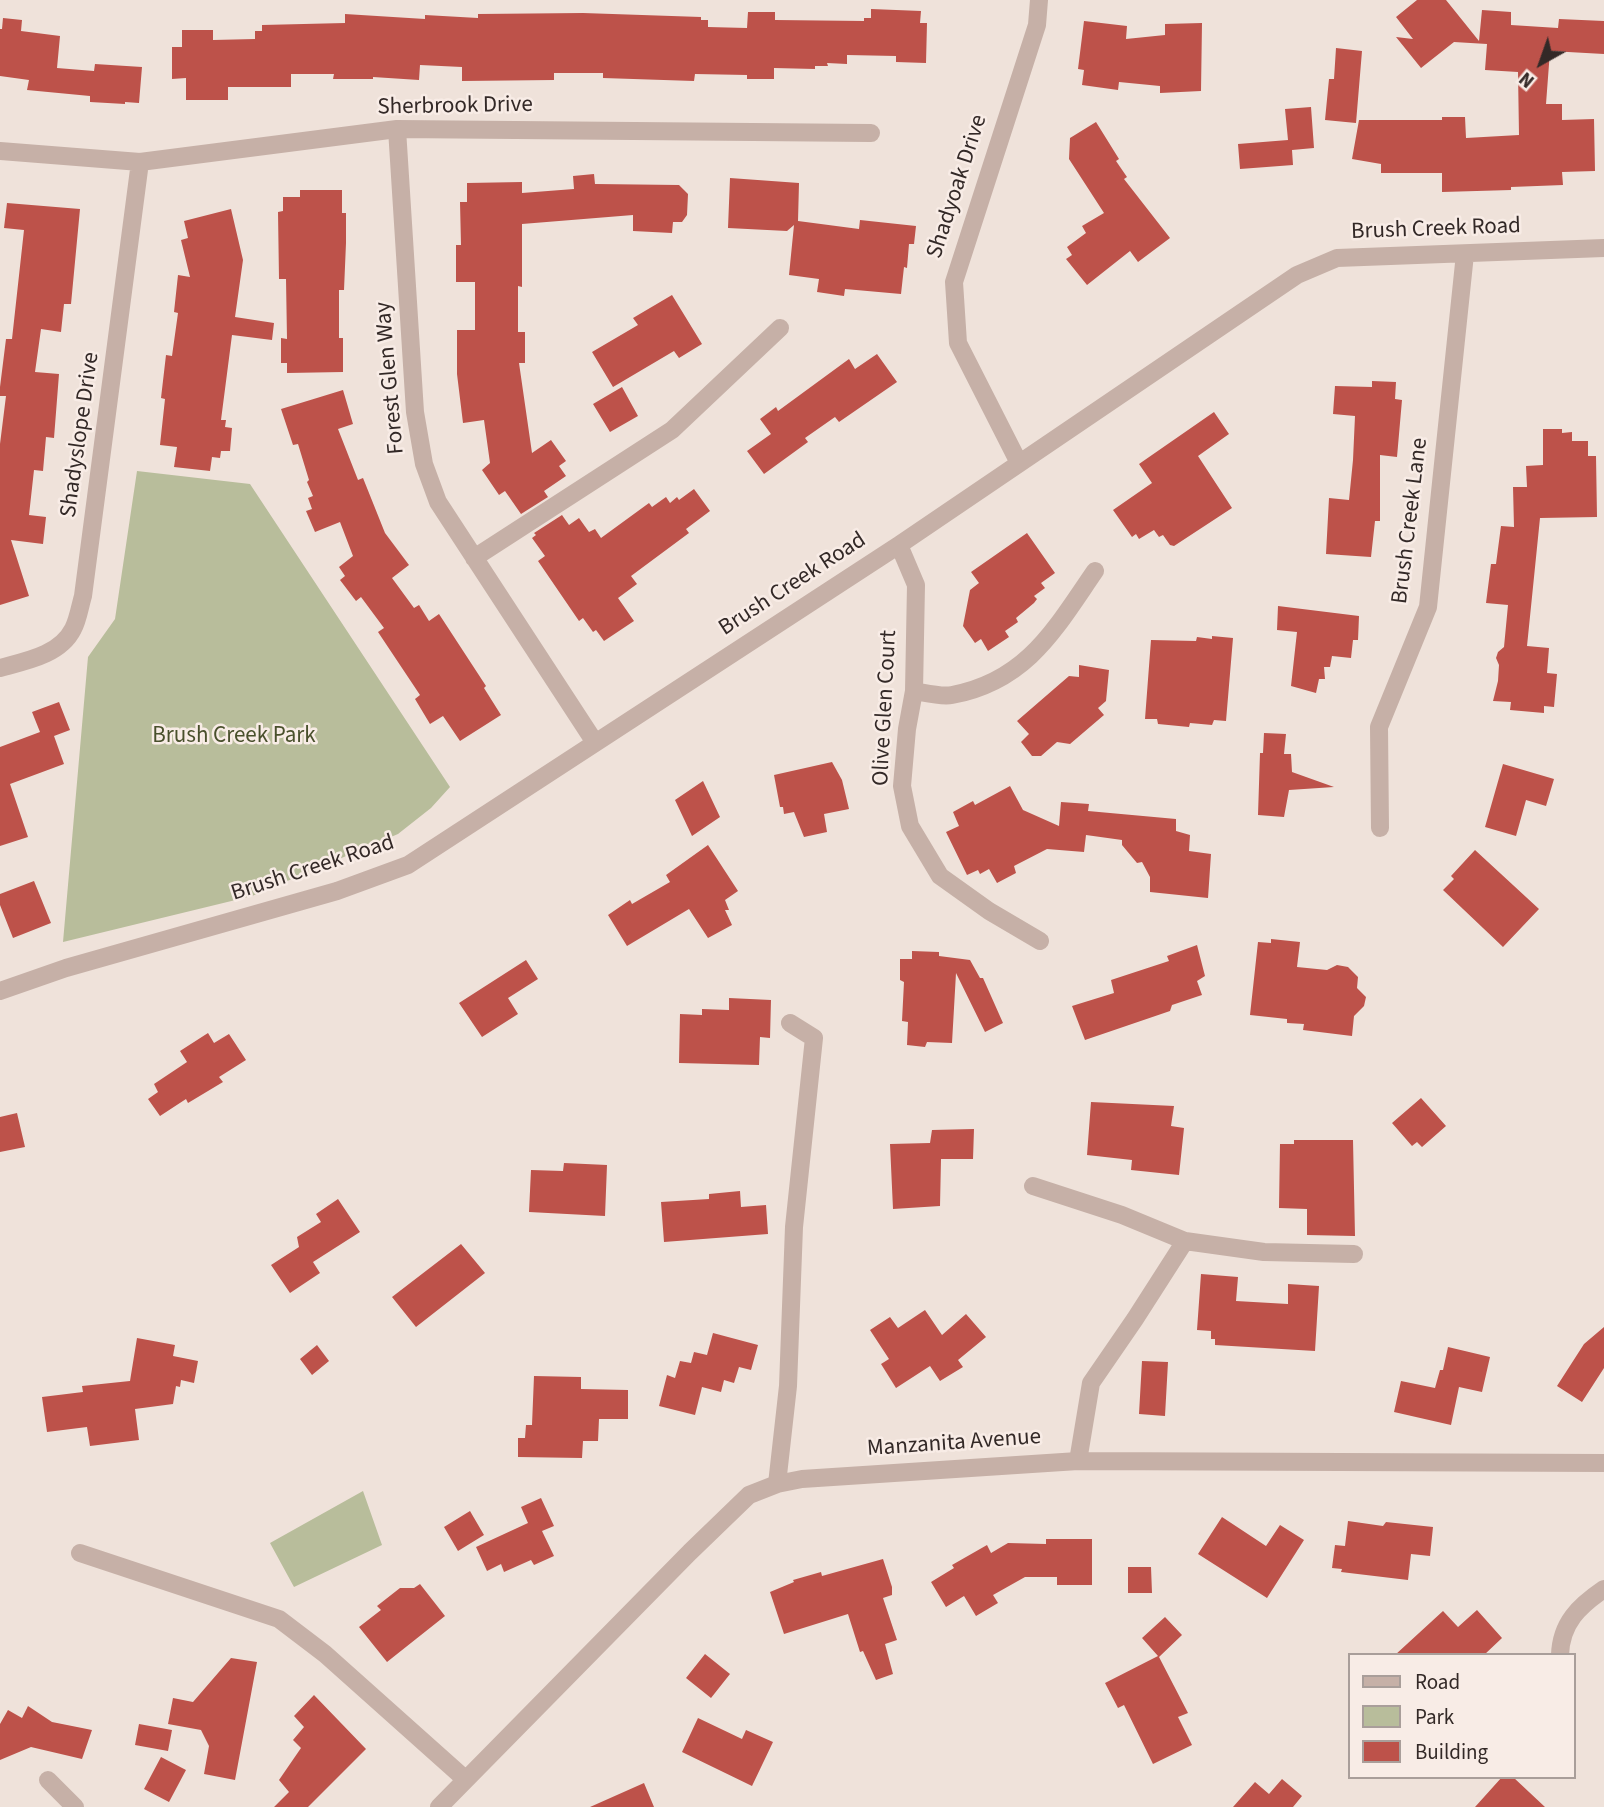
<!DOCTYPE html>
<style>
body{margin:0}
#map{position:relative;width:1604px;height:1807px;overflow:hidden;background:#efe2da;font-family:"Source Sans 3",sans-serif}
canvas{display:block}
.legend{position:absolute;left:1348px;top:1653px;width:228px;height:126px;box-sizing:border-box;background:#f8ece6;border:2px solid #a99e9a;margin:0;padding:9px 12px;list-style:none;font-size:21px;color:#332927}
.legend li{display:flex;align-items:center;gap:14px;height:35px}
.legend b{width:35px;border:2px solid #a99e9a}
.north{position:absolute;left:1506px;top:28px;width:70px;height:70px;-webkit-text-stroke:5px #f8ece6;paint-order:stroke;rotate:220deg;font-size:19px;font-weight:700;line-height:28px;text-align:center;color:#332927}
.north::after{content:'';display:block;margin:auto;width:24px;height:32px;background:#332927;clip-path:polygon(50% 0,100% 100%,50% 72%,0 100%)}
</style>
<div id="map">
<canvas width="1604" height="1807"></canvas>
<ul class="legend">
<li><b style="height:9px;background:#c6b0a7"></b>Road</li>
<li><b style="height:19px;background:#b8bd9b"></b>Park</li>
<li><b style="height:19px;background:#bd524a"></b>Building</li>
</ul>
<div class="north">N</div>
</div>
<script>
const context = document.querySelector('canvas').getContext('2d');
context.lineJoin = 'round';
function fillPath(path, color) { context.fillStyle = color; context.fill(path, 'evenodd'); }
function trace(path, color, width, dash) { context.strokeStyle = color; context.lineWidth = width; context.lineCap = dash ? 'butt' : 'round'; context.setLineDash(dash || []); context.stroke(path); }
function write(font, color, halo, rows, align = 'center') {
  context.font = font + ' "Source Sans 3",sans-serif'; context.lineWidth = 5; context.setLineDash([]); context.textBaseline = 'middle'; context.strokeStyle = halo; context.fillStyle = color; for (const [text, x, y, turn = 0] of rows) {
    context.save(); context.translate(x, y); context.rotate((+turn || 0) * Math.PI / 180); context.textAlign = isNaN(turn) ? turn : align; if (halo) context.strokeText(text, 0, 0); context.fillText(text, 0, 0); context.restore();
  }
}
fillPath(new Path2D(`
 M137 471 250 484 450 787 431 808 398 834 252 896 63 942 88 657 115 619Z
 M363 1491 382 1545 294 1587 270 1543Z`), '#b8bd9b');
fillPath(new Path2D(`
 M1417 0H1446L1479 41 1482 10 1511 12V25L1558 28 1559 19 1604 21V54L1550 51 1546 104H1562V120L1594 119 1595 171 1562 172 1563 185 1511 187V190L1442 192V173H1381V164L1352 159 1359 120H1442V117H1465L1466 138 1519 135 1518 72 1485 70 1487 44 1454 42 1421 68 1396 37 1413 39 1396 17Z
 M871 9 921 11 920 23H927L926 63 896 62V56L847 55V64L827 63 828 66H815V69L774 68V79H747V75L695 74 694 81 603 78V73H554V80L462 81V67L420 65 419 80 373 77V79H333L334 74H291V87H228V100H186V78L172 79V47H182V30H213V40L255 39V31H262V25L345 23V14L425 19V15L478 18V14L583 13 701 17V20H708V27L747 28 748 12H775V20L864 21V18H871Z
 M3 18 22 20 21 31 60 36 57 68 94 71 95 64 142 67 139 103 125 102V104L90 102V96L27 90 29 80 0 76V29H2Z
 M1084 21 1127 26 1126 39 1165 35V24L1202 23 1201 91 1160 93V86L1119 82 1118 90 1082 85 1084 70 1078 69Z
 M1336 48 1362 51 1356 123 1325 120 1329 79H1334Z
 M1311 107 1314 148 1292 150 1293 165 1240 169 1238 144 1288 140 1285 109Z
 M1096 122 1119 159 1116 161 1127 177 1124 179 1170 238 1138 262 1130 251 1087 285 1066 259 1072 255 1067 247 1086 233 1082 226 1104 213 1069 159 1070 138Z
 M594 174 595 184 679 185 688 194 687 215 682 222H673L672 233 633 231V215L522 224V287L518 286V332H525V363H519L532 453 551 440 566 461 559 466 566 476 544 491 548 497 521 514 505 491 499 495 482 470 490 463 484 420 463 423 457 374V330H475V282H456V245H461L460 202H467V183L522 182V193L574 189 573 176Z
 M730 178 799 183 798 221 859 229 860 220 916 226 914 244H909L907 268 904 267 901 294 845 289 844 296 817 292 819 279 789 275 794 225 787 231 728 228Z
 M300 190H342V213H346V243L344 290H339V338H343V372L287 373V363H281V338L287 339 286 279H279L278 212 283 211V197H300Z
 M7 203 80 209 71 304H64L61 332 41 329 35 372 59 374 54 438 46 437 43 471 34 470 29 515 46 517 43 544 11 540 29 596 0 605V444L6 396H0V387L6 339H12L24 230 4 228Z
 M231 209 243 260 235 317 274 323 272 340 232 335 221 420H226L225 427 232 428 230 451H221L220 458 212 457 210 471 174 467 177 447 160 445 165 399 161 398 166 355 172 356 178 313 174 312 178 275 190 277 181 240 188 238 184 221Z
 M672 295 702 344 679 358 674 351 613 387 592 352 638 325 633 318Z
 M877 354 897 382 839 422 835 417 805 438 808 442 764 474 747 451 771 434 760 419 776 407 778 411 849 359 855 369Z
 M1372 381 1396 382 1395 399 1402 400 1397 457 1380 455V521H1375L1371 557 1326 554 1329 498 1349 500 1353 460 1355 416 1333 414 1335 386 1372 387Z
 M622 387 638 416 610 432 593 404Z
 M343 390 353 424 338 429 358 480 363 478 385 533 409 565 392 578 414 608 419 605 429 621 439 614 486 686 484 688 501 715 460 741 443 716 430 724 415 699 420 695 378 632 384 628 361 597 356 601 340 580 345 576 339 567 353 556 340 522 315 532 306 511 312 509 308 498 313 496 307 482 309 480 298 444 293 445 281 409Z
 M1214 412 1229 434 1198 456 1232 508 1174 546 1170 545 1163 535 1159 537 1154 530 1139 539 1136 534 1132 537 1113 510 1152 483 1139 464Z
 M1543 429H1562V433L1572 432V441H1588V456H1596L1597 517 1540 518 1527 646 1549 648 1547 673 1557 674 1554 707 1544 706V713L1510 710 1511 702 1493 701 1498 681 1499 665 1496 658 1498 652 1504 647 1508 605 1486 603 1491 564H1496L1501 526 1514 527 1513 487H1527L1526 466 1543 465Z
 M694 489 710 511 686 529 689 533 631 576 637 584 618 598 634 621 604 641 596 630 593 632 583 618 579 621 538 561 545 556 532 538 536 535 534 533 562 515 569 525 579 518 589 532 595 529 601 538 649 503 652 507 666 497 670 503 677 497 679 500Z
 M1027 533 1055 573 1041 583 1045 588 1034 596 1037 599 1034 603 1016 618 1018 622 1005 631 1009 637 988 651 981 639 975 643 963 626 970 590 979 583 971 572Z
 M1278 606 1359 616 1358 640H1353L1351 658 1332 656 1330 667H1324L1325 679H1319L1316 693 1291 686 1297 632 1277 630Z
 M1212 636 1233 638 1226 721 1214 720 1212 725 1190 723 1189 727 1158 724 1157 719H1145L1151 640 1196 641 1197 637 1212 639Z
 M1079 665 1109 670 1106 701 1098 708 1104 715 1070 744 1057 742 1041 756H1032L1021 742 1029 734 1017 721 1069 676 1079 677Z
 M59 702 70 730 54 736 64 764 10 784 28 837 0 846V747L40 732 32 712Z
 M1264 733 1286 734 1284 754H1291L1292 772 1334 787 1289 790 1284 817 1258 815 1260 753H1263Z
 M832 762 842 780 849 809 824 814 827 832 804 837 794 812 784 814 783 807H780L774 775Z
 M1503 764 1554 779 1546 806 1526 800 1516 836 1485 827Z
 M703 781 720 817 692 836 675 800Z
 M1010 786 1023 810 1059 826 1061 802 1089 804 1088 811 1176 819V831L1190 835 1189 851 1211 854 1208 898 1150 892V877L1142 862 1137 863 1122 845V840L1086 835 1084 852 1047 849 1014 866 1016 873 997 883 989 869 980 874 978 870 967 875 946 832 959 826 953 812 973 801 975 805Z
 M708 845 738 891 725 900 729 910H725L732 925 708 938 689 909 627 946 608 915 630 900 632 904 670 882 666 875Z
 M1475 850 1539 909 1503 947 1443 890 1454 879 1451 876Z
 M34 881 51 923 13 938 0 905V894Z
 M1271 939 1300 942 1297 967 1327 970 1337 965 1348 967 1358 977 1357 988 1366 997 1364 1006 1354 1016 1352 1036 1303 1030 1304 1024 1287 1023V1019L1250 1015 1258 942 1271 943Z
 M1197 945 1205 976 1197 981 1202 995 1172 1005 1170 1011 1085 1040 1072 1006 1114 993 1111 980 1169 961 1167 956Z
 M912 951 939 952V956L970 960 980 978H983L1003 1023 985 1032 956 973 952 1043 927 1042 925 1047 907 1045 908 1022 902 1021 904 982 900 980V959H912Z
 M526 960 538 979 508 998 518 1014 482 1037 459 1003Z
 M729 998 771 1000 770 1038 760 1037 759 1065 679 1063 680 1014 702 1015V1009L729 1010Z
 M208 1033 214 1043 229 1034 246 1060 219 1077 223 1082 188 1103 186 1099 160 1116 148 1099 158 1092 154 1084 187 1062 180 1051Z
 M1421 1098 1446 1126 1422 1147 1417 1142 1412 1146 1392 1123Z
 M1091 1102 1174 1106 1171 1126 1184 1128 1179 1175 1131 1170 1132 1160 1087 1155Z
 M17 1113 25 1147 0 1152V1117Z
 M974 1129 973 1159H941L940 1206 893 1209 890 1144 930 1143 932 1130Z
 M1294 1140H1353L1355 1236 1307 1235V1209L1279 1208 1280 1144H1294Z
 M564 1163 607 1165 605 1216 529 1212 531 1170 563 1171Z
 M740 1191 741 1207 766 1205 768 1234 664 1242 661 1202 709 1199V1194Z
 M338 1199 360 1232 313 1262 320 1273 290 1293 271 1265 299 1247 297 1237 321 1222 316 1214Z
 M461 1244 485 1273 416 1327 392 1297Z
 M1201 1274 1238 1277 1236 1301 1288 1304V1284L1319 1286 1315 1351 1215 1345V1339H1211V1331L1197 1330Z
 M925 1310 942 1335 966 1314 986 1337 958 1360 963 1367 940 1381 930 1366 896 1388 881 1364 889 1359 870 1330 890 1317 898 1328Z
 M1604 1327V1368L1582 1402 1557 1386 1584 1344Z
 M713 1333 758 1345 751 1370 739 1367 734 1383 724 1380 721 1392 702 1387 695 1415 659 1406 667 1375 675 1378 680 1361 691 1363 694 1352 707 1355Z
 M137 1338 175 1345 173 1356 198 1361 194 1383 181 1380 180 1387 176 1386 173 1404 135 1409 139 1440 90 1446 87 1427 47 1432 42 1397 83 1392 82 1386 130 1381Z
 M317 1345 329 1361 312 1375 300 1359Z
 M1448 1347 1490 1357 1482 1392 1459 1387 1451 1425 1394 1412 1401 1381 1435 1388 1440 1370H1443Z
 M1142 1361 1168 1362 1165 1416 1139 1414Z
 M534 1376 581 1377V1389L628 1390V1419H599L598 1441H583L582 1458 518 1457V1438H525L526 1425H532Z
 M541 1498 554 1526 542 1531 554 1556 534 1565 531 1560 504 1572 501 1564 487 1571 476 1547 528 1523 521 1507Z
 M470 1511 484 1535 458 1551 444 1527Z
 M1222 1517 1266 1546 1280 1525 1304 1540 1267 1598 1198 1554Z
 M1348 1521 1383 1526 1386 1522 1433 1527 1430 1556 1411 1554 1408 1580 1341 1572 1342 1569 1332 1568 1335 1545 1345 1546Z
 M1046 1539H1092V1585H1057V1577H1025L993 1595 998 1603 976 1616 964 1596 946 1607 931 1582 954 1568 952 1565 987 1545 991 1553 1008 1543 1046 1544Z
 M883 1559 892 1587V1595L883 1598 897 1640 885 1644 893 1674 876 1680 863 1651 860 1652 848 1614 784 1634 770 1592 794 1582 793 1580 821 1572 822 1576Z
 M1128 1567H1151L1152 1593H1128Z
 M420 1584 445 1616 387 1662 359 1627 381 1610 377 1606 400 1588H414Z
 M1477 1610 1502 1638 1484 1655H1395L1443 1611 1458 1627Z
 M1165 1617 1182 1635 1159 1657 1188 1713 1178 1717 1192 1745 1153 1764 1124 1705 1118 1708 1105 1683 1158 1656 1142 1638Z
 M705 1654 730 1674 711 1698 686 1678Z
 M231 1658 257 1662 235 1780 204 1774 209 1746 201 1730 168 1724 173 1698 193 1702Z
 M314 1695 366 1749 308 1807H274L289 1792 279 1780 301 1748 293 1740 304 1727 294 1716Z
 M28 1706 52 1722 92 1730 82 1759 31 1747 0 1760V1724L8 1710 22 1718Z
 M698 1718 742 1739 746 1730 773 1742 752 1786 682 1752Z
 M139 1724 172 1730 168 1751 135 1745Z
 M161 1757 186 1770 169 1802 144 1789Z
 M1502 1777H1513L1545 1807H1475Z
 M1282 1779 1302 1796 1293 1807H1233L1255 1782 1269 1794Z
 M644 1783 654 1807H590Z`), '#bd524a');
trace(new Path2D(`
 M397 129 415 412 424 464 438 502 594 741
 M0 151 140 162 397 129 871 133
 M1019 463 958 343 954 282 1037 25 1039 0
 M899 545 916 585 914 691 907 729 902 786 910 826 940 876 989 911 1040 941
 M474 558 672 430 780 328
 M0 668C26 661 60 655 73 629 78 620 80 606 83 596L140 162
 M914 691C926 693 941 697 952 695 1027 681 1055 629 1095 571
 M1380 828 1379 727 1428 607 1465 254
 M0 991 66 968 337 891 408 865 899 545 1297 275 1337 258 1604 248
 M1033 1186 1122 1215 1185 1241 1264 1252 1354 1254
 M1078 1461 1091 1383 1135 1319 1185 1241
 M777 1484 788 1386 794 1227 814 1038 790 1023
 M80 1553 279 1619 325 1654 465 1779
 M1560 1655C1561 1623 1579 1606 1604 1589
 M48 1780 75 1807
 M439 1807 690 1552 749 1495 777 1484 802 1479 1078 1461 1604 1463`), '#c6b0a7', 18);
write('23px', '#332927', '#f8ece6', [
 ["Sherbrook Drive",455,107,-1],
 ["Shadyoak Drive",958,187,-72],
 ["Brush Creek Road",1436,230,-2],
 ["Forest Glen Way",391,378,-95],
 ["Shadyslope Drive",81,435,-82],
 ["Brush Creek Lane",1411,521,-83],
 ["Brush Creek Road",793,585,-33],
 ["Olive Glen Court",886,708,-87],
 ["Brush Creek Road",313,869,-18],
 ["Manzanita Avenue",954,1444,-4]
]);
write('23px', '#49502c', '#f8ece6', [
 ["Brush Creek Park",234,737]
]);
</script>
